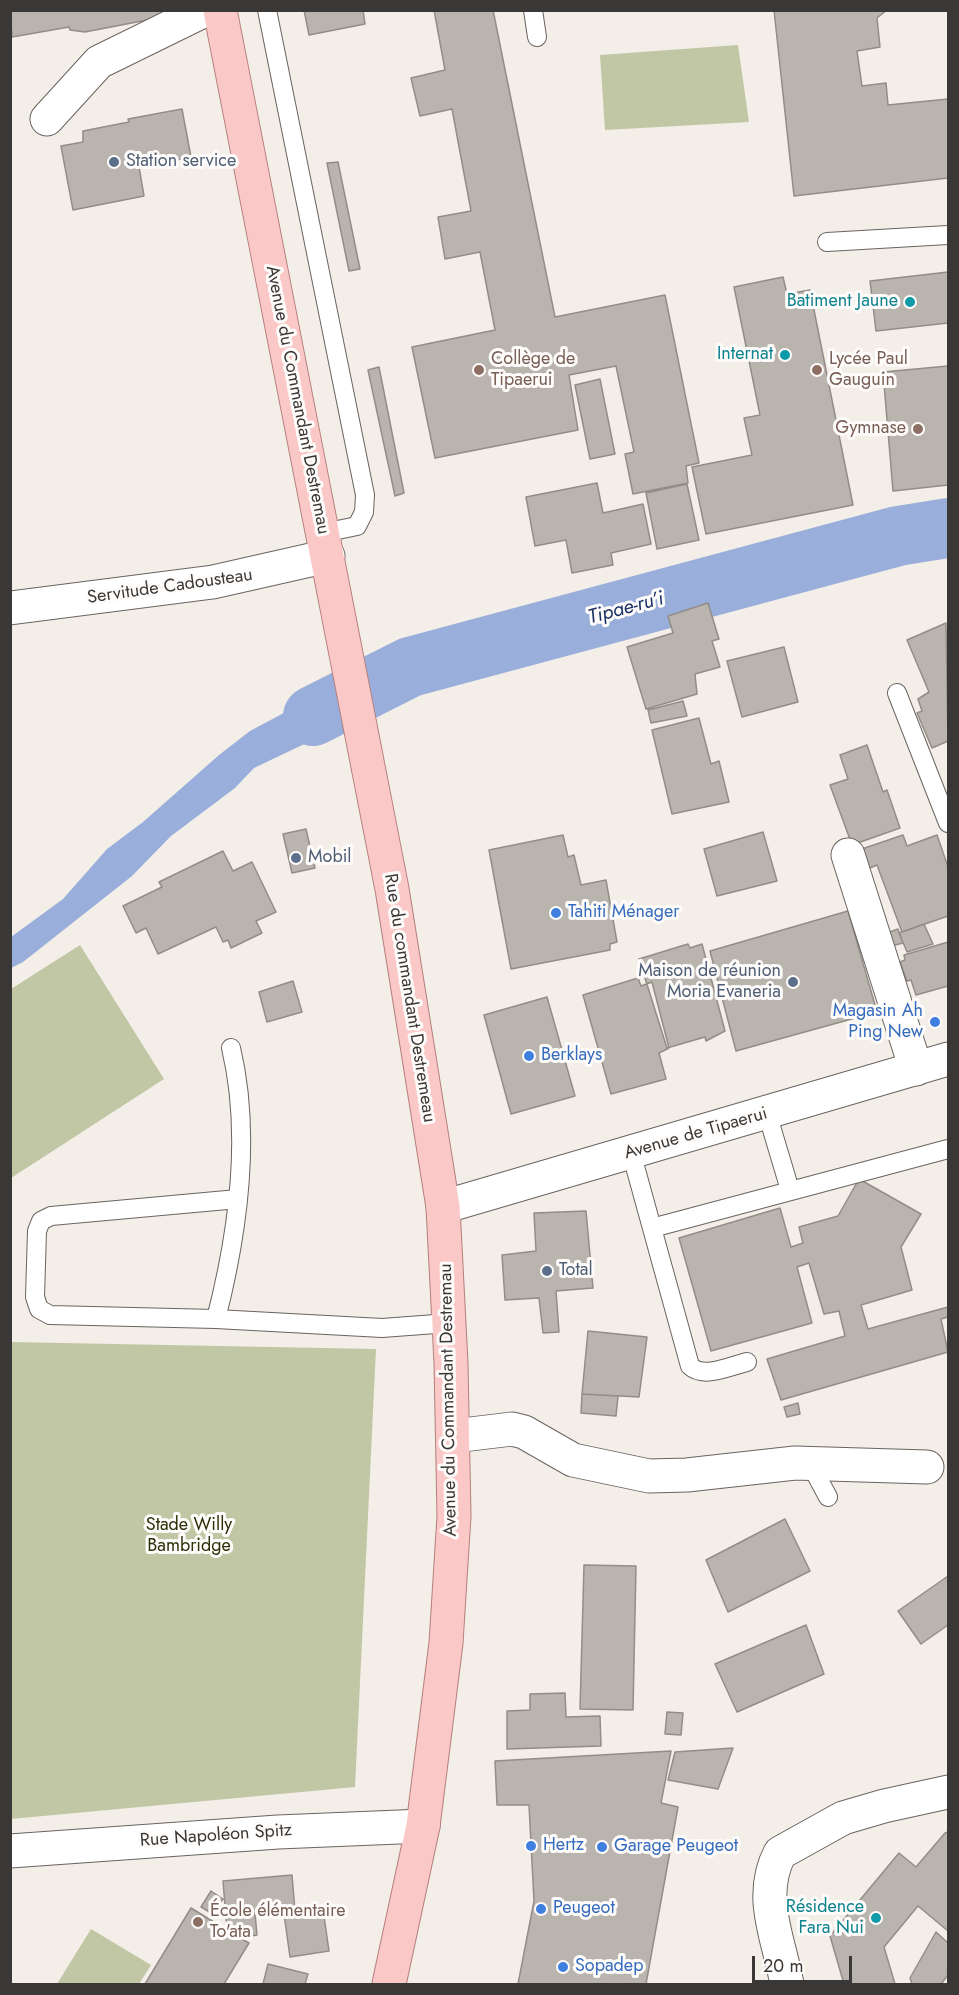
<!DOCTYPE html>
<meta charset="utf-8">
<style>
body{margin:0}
#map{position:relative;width:959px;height:1995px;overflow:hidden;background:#f4eee8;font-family:Jost,sans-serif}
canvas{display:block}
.frame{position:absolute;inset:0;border:12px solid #3a3836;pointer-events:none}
.scale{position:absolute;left:752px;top:1956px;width:100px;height:27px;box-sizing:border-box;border:3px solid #3a3836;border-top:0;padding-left:8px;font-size:18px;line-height:21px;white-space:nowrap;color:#3a3836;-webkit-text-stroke:4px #fefcfa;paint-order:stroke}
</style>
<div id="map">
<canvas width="959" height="1995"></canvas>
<div class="frame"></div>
<div class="scale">20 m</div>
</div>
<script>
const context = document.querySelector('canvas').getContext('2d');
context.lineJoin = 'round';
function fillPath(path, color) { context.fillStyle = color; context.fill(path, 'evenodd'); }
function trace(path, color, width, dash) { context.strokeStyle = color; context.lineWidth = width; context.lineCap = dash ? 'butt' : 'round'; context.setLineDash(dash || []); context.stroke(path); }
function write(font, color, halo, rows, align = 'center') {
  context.font = font + ' Jost,sans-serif'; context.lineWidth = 6; context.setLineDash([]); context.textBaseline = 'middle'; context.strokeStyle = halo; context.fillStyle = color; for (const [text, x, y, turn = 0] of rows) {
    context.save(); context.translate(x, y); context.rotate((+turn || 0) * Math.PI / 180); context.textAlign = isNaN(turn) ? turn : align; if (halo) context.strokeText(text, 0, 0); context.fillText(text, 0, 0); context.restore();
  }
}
fillPath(new Path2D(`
 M738 45 749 122 605 130 600 55Z
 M80 945 164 1079 11 1178V989Z
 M11 1342 376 1349 355 1787 11 1819Z
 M91 1929 151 1965 139 1984H57Z`), '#c1c7a5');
fillPath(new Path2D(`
 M310 699 317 738 254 768 235 788 171 836 132 876 23 962 11 968V937L63 899 107 849 143 822 219 755 250 731Z`), '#99aeda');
trace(new Path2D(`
 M313 716 410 667 898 536 948 528`), '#99aeda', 60);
const building = new Path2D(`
 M10 10H172L168 16 85 32 70 30 69 27 12 37Z
 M304 10H363L365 24 309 35Z
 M434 10H493L555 317 665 295 699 463 686 466 688 483 633 494 625 454 634 452 616 366 569 375 578 430 435 458 412 347 495 330 480 252 445 259 438 217 471 211 452 109 420 116 411 78 445 70Z
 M774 10H887L877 18 880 47 857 51 862 86 886 83 888 105 948 99V178L794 196Z
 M182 109 191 157 139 167 144 196 73 210 61 146 83 142V131L129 122 128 119Z
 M338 162 360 269 349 271 327 163Z
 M948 272V323L876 331 870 281Z
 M783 277 787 294 810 290 853 505 706 534 692 467 752 455 744 418 760 415 734 287Z
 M948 366V485L893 491 883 372Z
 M379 367 404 493 395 496 368 370Z
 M600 379 615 454 590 459 575 385Z
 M597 483 603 513 643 504 651 544 611 553 613 565 572 573 566 540 535 546 526 497Z
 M687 484 699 540 657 549 646 493Z
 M708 603 719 639 712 641 720 667 695 674 697 694 646 709 627 647 673 633 668 616Z
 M946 623 948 741 932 748 917 713 922 711 918 699 929 692 907 640Z
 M784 647 798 702 742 717 727 661Z
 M683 701 687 716 651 723 648 710Z
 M699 718 711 764 719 761 729 802 672 814 652 730Z
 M867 745 883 792 887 790 900 828 852 845 830 785 848 779 840 755Z
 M306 829 315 868 292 873 283 834Z
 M763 832 777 881 717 896 704 849Z
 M563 835 568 857 574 855 581 885 606 880 617 942 610 944V950L511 969 489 850Z
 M903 835 907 846 937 835 948 867V916L902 932 877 865 865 870 859 850Z
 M223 851 233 871 252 862 276 912 256 921 262 933 231 948 228 940 223 942 216 927 158 954 146 928 136 933 123 906 162 887 159 882Z
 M848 911 877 1012 736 1051 710 951Z
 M924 924 933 944 907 952 899 933Z
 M898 929 903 943 891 946 887 933Z
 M948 942V986L916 995 911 980 907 981 900 962 905 960 904 955Z
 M688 944 690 948 702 944 725 1031 706 1041 705 1037 667 1048 639 959Z
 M638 978 641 986 652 982 669 1048 659 1053 666 1079 611 1094 583 995Z
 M293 981 302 1012 267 1022 259 992Z
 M547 997 575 1096 511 1114 484 1015Z
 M859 1179 921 1214 901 1247 912 1290 861 1305 868 1329 948 1307V1317L941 1319 948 1352 781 1400 767 1359 845 1336 839 1311 824 1314 809 1263 797 1267 812 1323 711 1351 679 1238 780 1208 791 1247 803 1243 799 1227 838 1216Z
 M586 1211 593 1288 556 1291 559 1332 543 1333 539 1298 505 1300 502 1255 536 1251 534 1213Z
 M588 1331 647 1337 639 1397 582 1394Z
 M582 1394 618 1396 616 1416 581 1413Z
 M798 1403 800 1414 787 1417 784 1407Z
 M785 1519 810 1571 728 1612 706 1560Z
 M584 1565 636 1566 633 1710 580 1709Z
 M948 1576V1625L921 1644 898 1611Z
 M806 1625 824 1674 737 1712 715 1664Z
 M565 1693 566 1717 600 1716 601 1746 507 1749V1711L530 1710V1694Z
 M667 1712 683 1713 681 1735 665 1734Z
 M733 1748 718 1789 668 1780 675 1752Z
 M671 1751 661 1803 678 1807 646 1984H518L534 1901 529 1805H497L495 1761Z
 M948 1832V1931L918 1906 884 1947 895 1984H844L830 1936 899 1853 916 1867 945 1833Z
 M292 1875 295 1911 255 1913 257 1935 240 1938 249 1943 224 1984H145L191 1908 227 1930 223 1881Z
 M211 1891 223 1899 213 1914 201 1907Z
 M323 1909 329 1951 290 1957 284 1914Z
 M936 1932 948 1943V1975L941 1984H912L910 1978Z
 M268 1964 308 1974 305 1984H263Z`);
fillPath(building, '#bab4af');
trace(building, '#938d88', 1.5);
const lane = new Path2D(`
 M267 10 365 495 364 512 357 526 323 533
 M533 10 537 37
 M827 242 948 235
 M897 693 948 823
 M767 1113 790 1190
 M631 1152 690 1366C704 1379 730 1366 747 1362
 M238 1199 51 1216 41 1221 37 1231 35 1297 39 1309 50 1315 216 1319 382 1328 449 1323
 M652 1228 948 1149
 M216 1319C238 1233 252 1136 231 1048
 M803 1465 813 1469 828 1497`);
const street = new Path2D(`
 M47 119 99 62 205 10
 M10 608 213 582 328 556
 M848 855 916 1069
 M454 1436 512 1429 524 1432 573 1460 649 1476 687 1475 795 1463 927 1467
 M10 1851 278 1832 423 1826
 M787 1984C779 1939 757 1897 780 1853L843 1818 884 1806 948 1792`);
const secondary = new Path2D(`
 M443 1207 948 1059`);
const primary = new Path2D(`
 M220 10 392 889 443 1207 451 1363 454 1516 446 1643 423 1826 389 1984`);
trace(lane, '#69645f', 20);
trace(street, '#69645f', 35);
trace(secondary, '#69645f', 35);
trace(primary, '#b47f7c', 35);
trace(lane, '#fff', 18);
trace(street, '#fff', 33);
trace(secondary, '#fff', 33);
trace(primary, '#fac9c7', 33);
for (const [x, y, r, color] of [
 [114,162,6,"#5c6f8a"],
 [910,302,6,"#0f9aa8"],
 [785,355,6,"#0f9aa8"],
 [479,370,6,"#8d6e63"],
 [817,370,6,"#8d6e63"],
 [918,429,6,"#8d6e63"],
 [296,858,6,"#5c6f8a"],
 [556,913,6,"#3f7fe0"],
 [793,982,6,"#5c6f8a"],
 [935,1022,6,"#3f7fe0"],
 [529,1056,6,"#3f7fe0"],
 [547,1271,6,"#5c6f8a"],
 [531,1846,6,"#3f7fe0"],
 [602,1847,6,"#3f7fe0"],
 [541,1909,6,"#3f7fe0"],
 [876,1918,6,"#0f9aa8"],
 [198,1922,6,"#8d6e63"],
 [563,1967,6,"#3f7fe0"]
]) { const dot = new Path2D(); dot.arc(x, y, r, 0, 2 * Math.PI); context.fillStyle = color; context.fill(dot); trace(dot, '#fefcfa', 2); }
write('18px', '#4e5e75', '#fefcfa', [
 ["Station service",126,162],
 ["Mobil",308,858],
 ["Maison de réunion",781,972,"right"],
 ["Moria Evaneria",781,993,"right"],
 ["Total",559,1271]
], 'left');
write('18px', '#0d838f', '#fefcfa', [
 ["Batiment Jaune",898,302],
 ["Internat",773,355],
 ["Résidence",864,1908],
 ["Fara Nui",864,1929]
], 'right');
write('18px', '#785e54', '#fefcfa', [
 ["Collège de",491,360],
 ["Tipaerui",491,381],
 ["Lycée Paul",829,360],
 ["Gauguin",829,381],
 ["Gymnase",906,429,"right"],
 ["École élémentaire",210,1912],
 ["To'ata",210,1933]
], 'left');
write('18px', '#3a3836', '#fefcfa', [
 ["Avenue du Commandant Destremau",297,400,79],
 ["Servitude Cadousteau",170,587,-8],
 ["Rue du commandant Destremeau",409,998,81],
 ["Avenue de Tipaerui",696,1134,-16],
 ["Avenue du Commandant Destremau",449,1400,-91],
 ["Rue Napoléon Spitz",216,1836,-4]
]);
write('18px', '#366cbe', '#fefcfa', [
 ["Tahiti Ménager",568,913],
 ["Magasin Ah",923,1012,"right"],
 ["Ping New",923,1033,"right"],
 ["Berklays",541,1056],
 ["Hertz",543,1846],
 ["Garage Peugeot",614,1847],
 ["Peugeot",553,1909],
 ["Sopadep",575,1967]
], 'left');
write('18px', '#2c3008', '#fefcfa', [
 ["Stade Willy",189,1526],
 ["Bambridge",189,1547]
]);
write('italic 20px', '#1c3167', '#fefcfa', [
 ["Tipae-ru’i",626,609,-15]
]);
</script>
